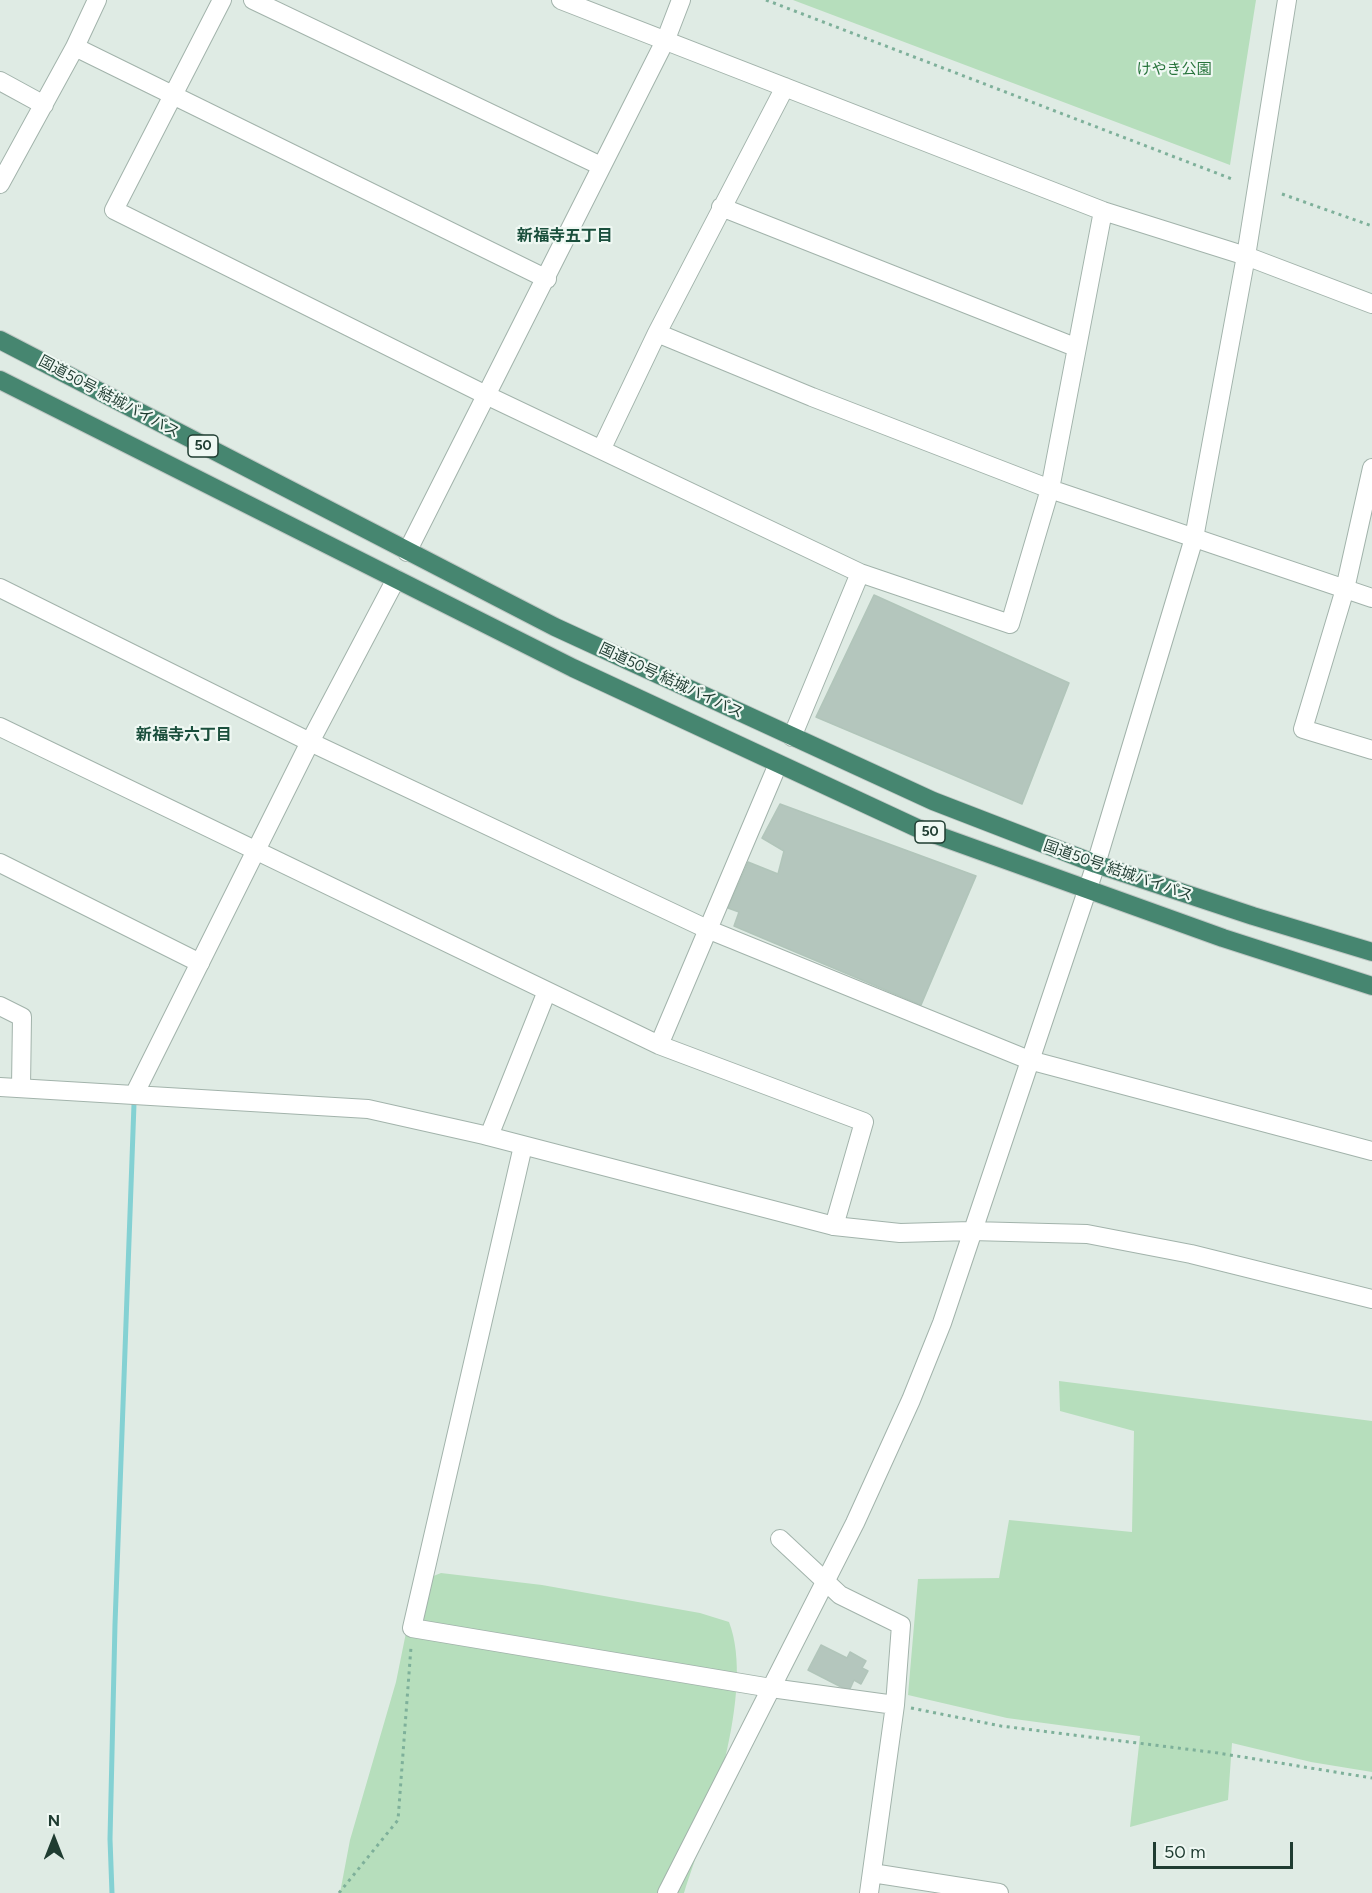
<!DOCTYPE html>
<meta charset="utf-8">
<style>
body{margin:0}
#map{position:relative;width:1372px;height:1893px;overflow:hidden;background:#dfebe4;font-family:Figtree,sans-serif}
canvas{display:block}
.north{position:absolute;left:24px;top:1809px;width:60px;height:60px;-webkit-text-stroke:4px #eff8f3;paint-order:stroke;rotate:0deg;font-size:16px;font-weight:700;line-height:24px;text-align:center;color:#1f3c31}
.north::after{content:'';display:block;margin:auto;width:21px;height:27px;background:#1f3c31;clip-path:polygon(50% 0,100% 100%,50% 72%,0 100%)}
.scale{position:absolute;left:1153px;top:1842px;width:140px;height:27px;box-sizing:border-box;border:3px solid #1f3c31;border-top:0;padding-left:8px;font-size:18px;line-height:21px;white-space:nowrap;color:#1f3c31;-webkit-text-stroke:4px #eff8f3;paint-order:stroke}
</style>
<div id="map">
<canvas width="1372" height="1893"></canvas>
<div class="north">N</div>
<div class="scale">50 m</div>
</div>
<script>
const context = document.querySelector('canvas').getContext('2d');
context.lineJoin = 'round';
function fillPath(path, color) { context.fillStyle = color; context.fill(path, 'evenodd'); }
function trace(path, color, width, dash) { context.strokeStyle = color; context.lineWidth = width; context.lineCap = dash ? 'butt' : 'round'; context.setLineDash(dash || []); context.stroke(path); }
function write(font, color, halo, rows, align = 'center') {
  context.font = font + ' Figtree,"Noto Sans JP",sans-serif'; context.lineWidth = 4.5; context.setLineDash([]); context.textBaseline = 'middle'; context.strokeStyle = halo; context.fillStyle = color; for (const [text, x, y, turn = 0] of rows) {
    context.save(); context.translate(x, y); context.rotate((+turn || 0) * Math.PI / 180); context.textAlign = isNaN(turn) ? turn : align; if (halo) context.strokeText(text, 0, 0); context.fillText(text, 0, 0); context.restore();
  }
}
fillPath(new Path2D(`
 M793 0H1256L1230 165Z
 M1059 1381 1372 1421V1772L1311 1762 1232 1743 1228 1800 1130 1827 1140 1736 1007 1718 908 1695 918 1579 999 1578 1009 1520 1132 1532 1134 1431 1060 1411Z
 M441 1573 542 1585 700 1613 729 1622C756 1692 707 1824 684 1893H340L350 1840 396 1682 411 1608 431 1577Z`), '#b6debc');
trace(new Path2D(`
 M112 1893 110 1839 115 1624 134 1104`), '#84d1d3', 5);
const building = new Path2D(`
 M874 595 1069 683 1022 804 816 717Z
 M780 804 976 876 921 1005 734 926 739 912 728 908 748 862 778 874 784 851 762 838Z
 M821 1645 847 1658 850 1652 866 1661 862 1668 868 1671 861 1684 854 1680 849 1691 808 1670Z`);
fillPath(building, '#b4c6bd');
trace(building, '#b1c5ba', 1.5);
const minor = new Path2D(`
 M222 0 114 210 488 396 860 573 1010 624 1050 489 1103 211
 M253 0 601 166
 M561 0 1103 211 1246 256 1372 304
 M75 47 547 279
 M0 81 44 105
 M0 184 75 47 97 0
 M721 207 1075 347
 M657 333 812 397 1050 489 1372 598
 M602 448 657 333 785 87
 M1372 468 1345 589 1303 729 1372 750
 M0 588 310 742 707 929 1029 1060 1372 1151
 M0 727 659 1045 864 1122 834 1226
 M792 737 860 573
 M0 863 200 963
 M0 1006 22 1017 21 1087
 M659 1045 778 764
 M489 1136 547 991
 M523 1146 412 1628 771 1688 895 1705
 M780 1539 840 1595 901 1625 895 1705 869 1893
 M872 1873 999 1893`);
const tertiary = new Path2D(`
 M407 552 666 39 681 0
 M0 1087 368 1109 484 1135 834 1226 900 1233 971 1231 1087 1234 1191 1254 1372 1299
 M134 1095 310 742 396 579
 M667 1893 855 1523 911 1400 942 1323 1096 864 1194 538 1246 256 1287 0`);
const trunk = new Path2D(`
 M0 340 555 627 933 801 1096 864 1253 916 1372 952
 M0 380 573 668 917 828 1223 938 1372 986`);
trace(minor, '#a2b3ab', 20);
trace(tertiary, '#a2b3ab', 20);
trace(trunk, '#c0c8c5', 20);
trace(new Path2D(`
 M766 0 1232 179
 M1282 194 1372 226
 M911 1708 1001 1726 1218 1753 1372 1778
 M339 1893 398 1820 411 1647`), '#7eb09a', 3, [3, 4.5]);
trace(minor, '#fff', 18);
trace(tertiary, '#fff', 18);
trace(trunk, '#468670', 18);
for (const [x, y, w] of [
 [203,446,30],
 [930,832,30]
]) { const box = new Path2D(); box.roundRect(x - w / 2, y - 11, w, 22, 4.5); context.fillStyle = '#eff8f3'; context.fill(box); trace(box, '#1f3c31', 1.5); }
write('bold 14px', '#1f3c31', null, [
 ["50",203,446],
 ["50",930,832]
]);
write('15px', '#28743c', '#eff8f3', [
 ["けやき公園",1174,70]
]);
write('15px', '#1f3c31', '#eff8f3', [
 ["国道50号 結城バイパス",109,397,28],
 ["国道50号 結城バイパス",671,681,25],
 ["国道50号 結城バイパス",1118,871,19]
]);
write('bold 16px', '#1a4f3c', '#eff8f3', [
 ["新福寺五丁目",565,236],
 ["新福寺六丁目",184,735]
]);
</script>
